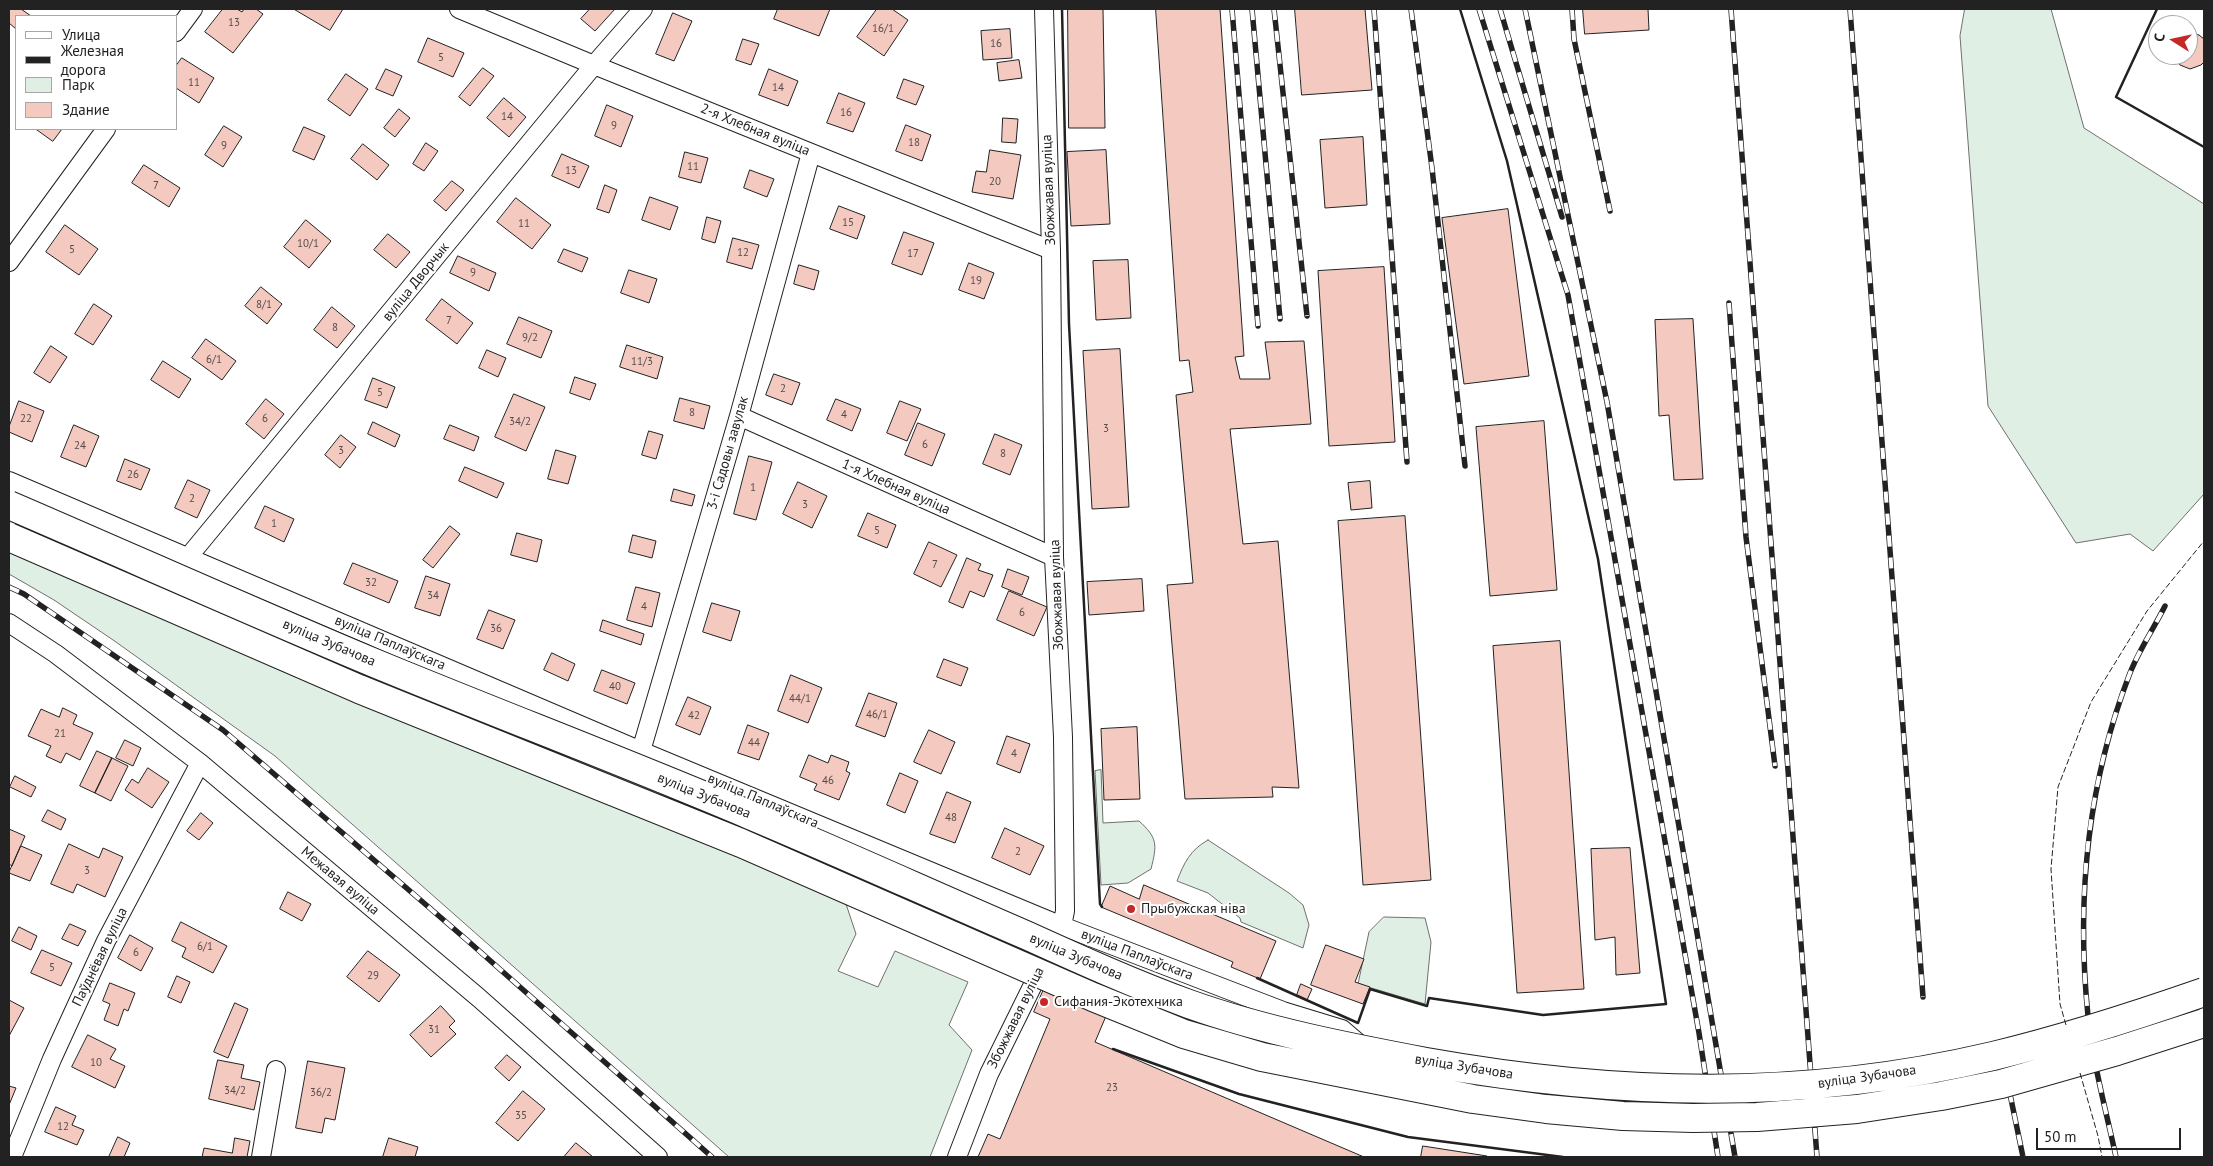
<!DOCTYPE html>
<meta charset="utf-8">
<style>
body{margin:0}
#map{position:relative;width:2213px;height:1166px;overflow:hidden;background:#fff;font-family:"PT Sans",sans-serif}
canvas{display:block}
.frame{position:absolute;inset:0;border:10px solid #222;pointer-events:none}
.legend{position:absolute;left:15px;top:15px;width:162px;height:115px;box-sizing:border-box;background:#fff;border:1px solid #a7a7a7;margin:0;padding:6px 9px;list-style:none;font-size:15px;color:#222}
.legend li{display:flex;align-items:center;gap:10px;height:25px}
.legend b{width:25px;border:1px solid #a7a7a7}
.north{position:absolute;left:2148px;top:15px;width:50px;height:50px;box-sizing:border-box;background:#fff;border:1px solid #a7a7a7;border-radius:50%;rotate:280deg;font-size:14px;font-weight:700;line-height:20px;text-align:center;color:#222}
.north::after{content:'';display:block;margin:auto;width:18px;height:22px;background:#c62828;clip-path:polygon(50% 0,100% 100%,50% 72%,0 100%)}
.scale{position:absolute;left:2036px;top:1128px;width:145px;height:22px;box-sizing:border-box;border:2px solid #222;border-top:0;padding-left:6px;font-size:15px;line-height:18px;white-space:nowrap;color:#222;-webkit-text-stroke:4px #fff;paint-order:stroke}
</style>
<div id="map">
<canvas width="2213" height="1166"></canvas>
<div class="frame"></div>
<ul class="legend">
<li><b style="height:6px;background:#fff"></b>Улица</li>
<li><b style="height:6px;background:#222"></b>Железная дорога</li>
<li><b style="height:14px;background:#e0efe3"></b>Парк</li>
<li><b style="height:14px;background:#f3c9c0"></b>Здание</li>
</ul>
<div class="north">С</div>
<div class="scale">50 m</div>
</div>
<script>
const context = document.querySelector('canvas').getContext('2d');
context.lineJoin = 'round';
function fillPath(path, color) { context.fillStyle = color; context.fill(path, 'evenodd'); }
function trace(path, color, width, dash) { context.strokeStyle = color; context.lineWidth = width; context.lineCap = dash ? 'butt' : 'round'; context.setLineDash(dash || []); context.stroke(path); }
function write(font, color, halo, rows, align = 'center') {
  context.font = font + ' "PT Sans",sans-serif'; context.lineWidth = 4; context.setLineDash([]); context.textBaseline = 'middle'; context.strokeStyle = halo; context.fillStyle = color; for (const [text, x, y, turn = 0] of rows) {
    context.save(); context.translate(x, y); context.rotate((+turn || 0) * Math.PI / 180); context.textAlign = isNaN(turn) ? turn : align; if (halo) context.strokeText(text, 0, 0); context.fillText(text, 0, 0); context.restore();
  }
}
const green = new Path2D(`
 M1965 9H2051L2084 128 2204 204V494L2153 551 2130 534 2076 543 1988 406 1960 36Z
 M9 513 830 856 856 934 838 971 878 987 895 951 968 982 949 1025 972 1050 930 1157H729L275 756 116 642 54 600 9 574Z
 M1101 770 1103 823 1139 821C1158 838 1157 845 1151 869L1128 883 1101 885 1095 771Z
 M1208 840 1289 893 1303 905 1309 925 1303 948 1241 922 1240 918 1208 893 1177 881C1184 863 1190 850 1208 840Z
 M1384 917 1425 918 1431 942 1425 1004 1358 984 1369 932Z`);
fillPath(green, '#e0efe3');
trace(green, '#6f6f6f', 1);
const building = new Path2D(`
 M9 9H21L31 16H16V29L9 23Z
 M223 9H237L242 12 244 9H256L263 14 233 53 205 32Z
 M294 9H343L330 30Z
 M590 9H615L595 31 581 19Z
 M778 9H830L819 36 774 19Z
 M877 9H892L908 20 884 56 857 37Z
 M1068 9H1103L1105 128H1069Z
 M1156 9H1220L1244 356 1235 357 1240 379H1270L1265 342 1304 341 1311 424 1230 429 1243 544 1278 541 1299 788 1272 787 1273 797 1185 799 1167 585 1193 583 1176 395 1193 392 1189 360 1180 361Z
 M1295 9H1365L1372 90 1302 95Z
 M1583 9H1648L1649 30 1585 34Z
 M673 13 692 21 674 61 656 54Z
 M1010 29 1012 58 983 60 981 31Z
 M2188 32 2199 35 2204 39V62L2201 65 2190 69 2180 65 2173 55H2188Z
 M428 38 464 53 453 77 418 62Z
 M743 39 759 44 751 65 736 60Z
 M182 58 214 78 199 103 176 88V66Z
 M1019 60 1022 78 999 81 997 63Z
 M483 68 494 76 470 106 459 97Z
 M386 69 402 76 393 96 376 89Z
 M769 69 798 81 788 106 759 95Z
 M346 74 368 89 350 116 328 100Z
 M904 79 924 86 916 105 897 98Z
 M839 93 865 103 853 132 827 123Z
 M504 98 526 117 509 137 487 118Z
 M607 105 633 116 621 147 595 136Z
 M399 109 410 118 395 137 384 128Z
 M1003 118 1018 119 1016 143 1002 142Z
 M906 125 931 135 922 161 896 151Z
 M224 126 242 137 223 167 205 155Z
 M304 127 325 136 314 160 293 151Z
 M36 129H62L53 141Z
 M1363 137 1367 205 1325 208 1320 140Z
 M426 143 438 151 424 171 413 164Z
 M363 144 389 165 377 180 351 159Z
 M990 150 1021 155 1013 199 972 192 976 171 986 172Z
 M1106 150 1110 224 1071 226 1067 152Z
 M685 152 708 158 701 183 679 177Z
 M562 154 589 166 579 188 552 176Z
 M144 165 180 188 169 207 132 183Z
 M750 170 774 179 767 197 744 188Z
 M452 181 464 190 446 211 434 201Z
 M605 185 617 190 609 213 597 209Z
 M650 197 678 207 670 230 642 220Z
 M516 198 551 225 532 249 497 222Z
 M839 206 865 216 857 239 830 229Z
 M1508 209 1529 376 1464 384 1442 218Z
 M707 217 721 221 715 243 702 239Z
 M306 220 331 241 309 268 284 247Z
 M65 225 98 249 79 275 46 252Z
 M904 232 934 243 922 275 892 264Z
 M388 234 410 252 396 268 374 250Z
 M733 238 759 245 752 269 727 262Z
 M564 249 588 258 582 272 558 262Z
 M458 256 496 273 489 291 450 273Z
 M1128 260 1131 318 1096 320 1093 261Z
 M969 263 994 273 984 299 959 290Z
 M799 265 819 271 814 290 794 284Z
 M1384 267 1395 442 1329 446 1318 271Z
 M629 270 657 279 649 303 621 293Z
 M261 287 282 304 267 324 245 306Z
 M442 299 473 323 457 344 426 320Z
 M94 304 112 316 93 345 75 334Z
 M332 307 355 326 337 348 314 330Z
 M519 317 552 331 541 358 507 344Z
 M1693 319 1703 479 1674 480 1669 415 1659 416 1655 320Z
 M206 339 236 361 222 380 192 358Z
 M627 345 663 357 657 379 620 367Z
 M51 346 67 357 50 383 34 373Z
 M1120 349 1129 507 1092 509 1083 351Z
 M487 350 506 358 498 377 479 368Z
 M163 361 191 379 179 398 151 380Z
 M774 374 800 383 792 405 766 395Z
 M575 377 596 384 590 400 570 393Z
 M373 378 395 387 387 408 365 400Z
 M514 394 545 407 526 451 495 437Z
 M680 398 710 406 704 429 674 421Z
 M266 399 284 414 264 439 246 424Z
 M836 399 861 409 852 431 827 420Z
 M19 401 44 411 32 442 9 432V427Z
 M900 401 921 409 907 441 887 433Z
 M1544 421 1557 590 1490 596 1476 427Z
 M373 422 400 435 395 447 368 434Z
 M918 423 945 434 932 466 905 455Z
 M74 425 99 436 86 467 61 457Z
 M450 425 479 437 474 451 444 439Z
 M649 431 663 435 656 459 642 455Z
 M995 434 1022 445 1010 475 983 464Z
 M341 435 356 447 340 468 325 455Z
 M556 450 576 456 568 484 548 479Z
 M749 456 772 462 756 520 734 514Z
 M125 459 150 469 141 490 117 481Z
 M465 467 504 483 497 498 459 481Z
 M188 480 210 490 197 518 175 508Z
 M1370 481 1372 508 1351 510 1348 483Z
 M798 482 827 496 812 528 783 514Z
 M674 489 695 495 692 506 671 501Z
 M265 506 294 519 284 542 255 528Z
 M868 513 896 525 887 548 858 536Z
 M1405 516 1431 880 1363 885 1338 521Z
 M450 526 460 534 433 568 423 560Z
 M517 533 542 540 537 562 511 555Z
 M633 535 656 541 652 558 629 552Z
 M929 542 957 555 941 587 914 574Z
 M967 558 981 564 978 570 993 575 984 597 970 591 963 608 949 602Z
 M353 563 398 581 389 603 344 584Z
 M1008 569 1029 577 1022 595 1002 587Z
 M426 576 450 584 440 616 415 608Z
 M1142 579 1144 611 1089 615 1087 582Z
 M636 587 660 593 652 627 627 620Z
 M1009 591 1047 607 1034 636 997 620Z
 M712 603 740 611 731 641 703 632Z
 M489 610 515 620 503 649 477 639Z
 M603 620 644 634 641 645 600 631Z
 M1560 641 1584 989 1517 993 1493 646Z
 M552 653 575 664 568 681 544 670Z
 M944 659 968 668 961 686 937 677Z
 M602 670 635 683 627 704 594 691Z
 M791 675 822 688 808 723 778 711Z
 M869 693 897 703 885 737 856 726Z
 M688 697 711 707 700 735 676 725Z
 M63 708 77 715 73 724 93 733 80 760 66 753 61 763 46 756 51 746 28 736 41 709 59 717Z
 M748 725 769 733 759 760 738 753Z
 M1137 727 1140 799 1104 800 1101 729Z
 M929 730 955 742 941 774 914 762Z
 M1007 736 1030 744 1020 773 997 764Z
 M125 740 141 748 133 766 116 758Z
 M97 751 112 758 95 793 80 786Z
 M809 755 828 763 831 755 849 762 846 771 850 773 839 800 814 790 817 784 800 777Z
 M112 758 128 766 111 801 95 793Z
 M148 768 169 782 152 808 125 790 132 779 138 783Z
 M900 773 918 781 905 813 887 805Z
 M15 776 36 787 31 797 10 787Z
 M947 792 971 802 955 843 930 834Z
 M48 810 66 819 61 830 42 821Z
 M201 813 213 823 199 840 187 831Z
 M1005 828 1044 846 1030 875 992 858Z
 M9 829 25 836 12 866 9 864Z
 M69 844 99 858 103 848 123 857 105 897 77 884 73 893 51 884Z
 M21 846 42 855 30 881 9 873Z
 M1630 848 1640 973 1616 975 1615 937 1595 940 1591 849Z
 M1144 885 1276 941 1260 979 1231 967 1233 962 1101 907 1110 886 1139 899Z
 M288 892 311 904 302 921 280 909Z
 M181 922 227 946 213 973 182 957 186 948 172 941Z
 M70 924 86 931 78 946 62 939Z
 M19 927 37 936 31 950 12 941Z
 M130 935 153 948 141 971 118 958Z
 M1326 945 1364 959 1355 982 1370 987 1363 1004 1311 985Z
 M42 950 72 963 61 986 31 973Z
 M368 951 400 975 379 1002 347 977Z
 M1058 957 1120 983 1095 1042 1364 1157H978L988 1134 1000 1139 1050 1019 1034 1012Z
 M177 976 190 982 181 1003 168 997Z
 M110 983 135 993 128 1011 124 1009 118 1026 104 1020 110 1004 103 1001Z
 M1301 984 1312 989 1307 1000 1297 995Z
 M9 1000 24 1008 9 1036Z
 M235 1003 248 1009 228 1058 214 1052Z
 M441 1006 455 1021 449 1027 456 1034 431 1057 410 1035Z
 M88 1035 116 1049 110 1059 125 1066 115 1088 72 1067Z
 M507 1055 521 1067 509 1081 495 1068Z
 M218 1060 244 1065 241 1078 260 1082 254 1110 209 1099Z
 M308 1061 345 1068 335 1120 325 1118 322 1133 296 1128Z
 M9 1086 16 1088 9 1105Z
 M523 1091 545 1109 518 1141 496 1123Z
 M56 1107 76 1116 72 1125 84 1130 77 1145 45 1132Z
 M118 1137 130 1143 124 1157H109Z
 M235 1138 250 1141 247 1157H202L204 1148 232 1153Z
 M389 1138 418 1147 415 1157H383Z
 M576 1143 593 1157H564Z
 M1423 1146 1487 1156 1486 1157H1421Z`);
fillPath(building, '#f3c9c0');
trace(building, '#222', 1);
const street = new Path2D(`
 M459 9 594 65 1051 250
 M176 32 193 9
 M9 262 106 129
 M739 416 1054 557
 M9 481 641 751 1062 926 1283 1011 1342 1029 1363 1047
 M189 556 594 65 643 9
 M9 623 56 654 200 763 479 998 658 1157
 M641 751 739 416 811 153
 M1477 1083 1522 1092
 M12 1157 52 1059 106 941 200 763
 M261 1157 276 1070
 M957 1157 989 1074 1062 926 1065 911 1063 737 1054 557 1051 250 1044 9`);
trace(street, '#222', 20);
trace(street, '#fff', 18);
const rail = new Path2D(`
 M1232 9 1258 326
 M1252 9 1280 319
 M1274 9 1307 316
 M1374 9 1407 462
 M1411 9 1432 168 1465 466
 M1479 9 1568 295 1699 1033 1718 1157
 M1500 9 1562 217
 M1525 9 1607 402 1735 1157
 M1572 9 1574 39 1610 211
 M1731 9 1817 1157
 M1850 9 1923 997
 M1729 303 1746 537 1775 766
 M9 587 24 594 223 730 468 941 712 1157
 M2005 1070 2023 1157
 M2116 1157C2106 1111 2093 1063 2088 1016 2076 897 2087 784 2130 673 2139 650 2154 628 2165 606`);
trace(rail, '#222', 5.5);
trace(rail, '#fff', 4, [11]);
const highwayBridge = new Path2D(`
 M9 505C130 557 250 611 372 662 498 714 625 762 750 815 843 854 935 896 1028 936 1081 960 1134 984 1189 1004 1265 1031 1347 1047 1426 1062 1617 1096 1802 1101 1993 1056 2064 1039 2135 1016 2204 992
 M9 537 359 689 741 843 1093 997 1184 1034 1262 1057 1473 1099 1546 1109 1623 1116 1693 1118 1757 1117 1857 1109 1941 1096 2001 1084 2117 1051 2204 1023`);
trace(highwayBridge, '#222', 30, []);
trace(highwayBridge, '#fff', 28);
trace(new Path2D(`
 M2066 1025 2060 1004 2051 869 2058 787 2091 702 2147 611 2204 541
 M2080 1073 2098 1136 2102 1157`), '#222', 1, [6, 2.5]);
trace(new Path2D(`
 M1062 9 1069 324 1100 904 1102 907
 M2157 9 2116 97 2204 147
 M1257 978 1358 1023 1370 989 1427 1006 1429 998 1543 1015 1666 1004 1598 559 1507 161 1460 9
 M1113 1049 1239 1094 1408 1137 1563 1157`), '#222', 2.5);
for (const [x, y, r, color] of [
 [1131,909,5,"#c62828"],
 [1044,1002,5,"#c62828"]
]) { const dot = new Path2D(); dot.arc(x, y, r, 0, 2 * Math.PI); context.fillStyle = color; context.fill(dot); trace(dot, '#fff', 2); }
write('11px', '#564c4a', null, [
 ["13",234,23],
 ["16/1",883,29],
 ["16",996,44],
 ["5",441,58],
 ["11",194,83],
 ["14",778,88],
 ["16",846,113],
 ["14",507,117],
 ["9",614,126],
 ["18",914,143],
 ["9",224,146],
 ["11",693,167],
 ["13",571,171],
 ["20",995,182],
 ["7",156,186],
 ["15",848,223],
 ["11",524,224],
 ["10/1",308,244],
 ["5",72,250],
 ["12",743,253],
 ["17",913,254],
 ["9",473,273],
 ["19",976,281],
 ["8/1",264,305],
 ["7",449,321],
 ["8",335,328],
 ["9/2",530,338],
 ["6/1",214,360],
 ["11/3",642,362],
 ["2",783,389],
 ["5",380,393],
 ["8",692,413],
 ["4",844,415],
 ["22",26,419],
 ["6",265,419],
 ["34/2",520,422],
 ["3",1106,429],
 ["6",925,445],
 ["24",80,446],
 ["3",341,451],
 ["8",1003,454],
 ["26",133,475],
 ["1",753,488],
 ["2",192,499],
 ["3",805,505],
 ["1",274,524],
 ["5",877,531],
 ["7",935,565],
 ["32",371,583],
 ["34",433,596],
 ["4",644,607],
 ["6",1022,613],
 ["36",496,629],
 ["40",615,687],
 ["44/1",800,699],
 ["46/1",877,715],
 ["42",694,716],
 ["21",60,734],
 ["44",754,743],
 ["4",1014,754],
 ["46",828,781],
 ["48",951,818],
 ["2",1018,852],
 ["3",87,871],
 ["6/1",205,947],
 ["6",136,953],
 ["5",52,968],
 ["29",373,976],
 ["31",434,1030],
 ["10",96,1063],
 ["23",1112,1088],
 ["34/2",235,1091],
 ["36/2",321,1093],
 ["35",521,1116],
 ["12",63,1127]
]);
write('14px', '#222', '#fff', [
 ["2-я Хлебная вуліца",755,130,22],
 ["Збожжавая вуліца",1049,190,-92],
 ["вуліца Дворчык",416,282,-51],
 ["3-і Садовы завулак",728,453,-74],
 ["1-я Хлебная вуліца",896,487,24],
 ["Збожжавая вуліца",1057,595,-92],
 ["вуліца Зубачова",329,643,23],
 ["вуліца Паплаўскага",390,643,23],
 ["вуліца Зубачова",704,796,22],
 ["вуліца Паплаўскага",763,801,23],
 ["Межавая вуліца",340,881,40],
 ["вуліца Паплаўскага",1137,955,21],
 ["Паўднёвая вуліца",100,957,-64],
 ["вуліца Зубачова",1076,957,23],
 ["Збожжавая вуліца",1016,1018,-64],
 ["вуліца Зубачова",1464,1067,9],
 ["вуліца Зубачова",1867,1077,-8]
]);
write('14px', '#222', '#fff', [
 ["Прыбужская ніва",1141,909],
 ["Сифания-Экотехника",1054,1002]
], 'left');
</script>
